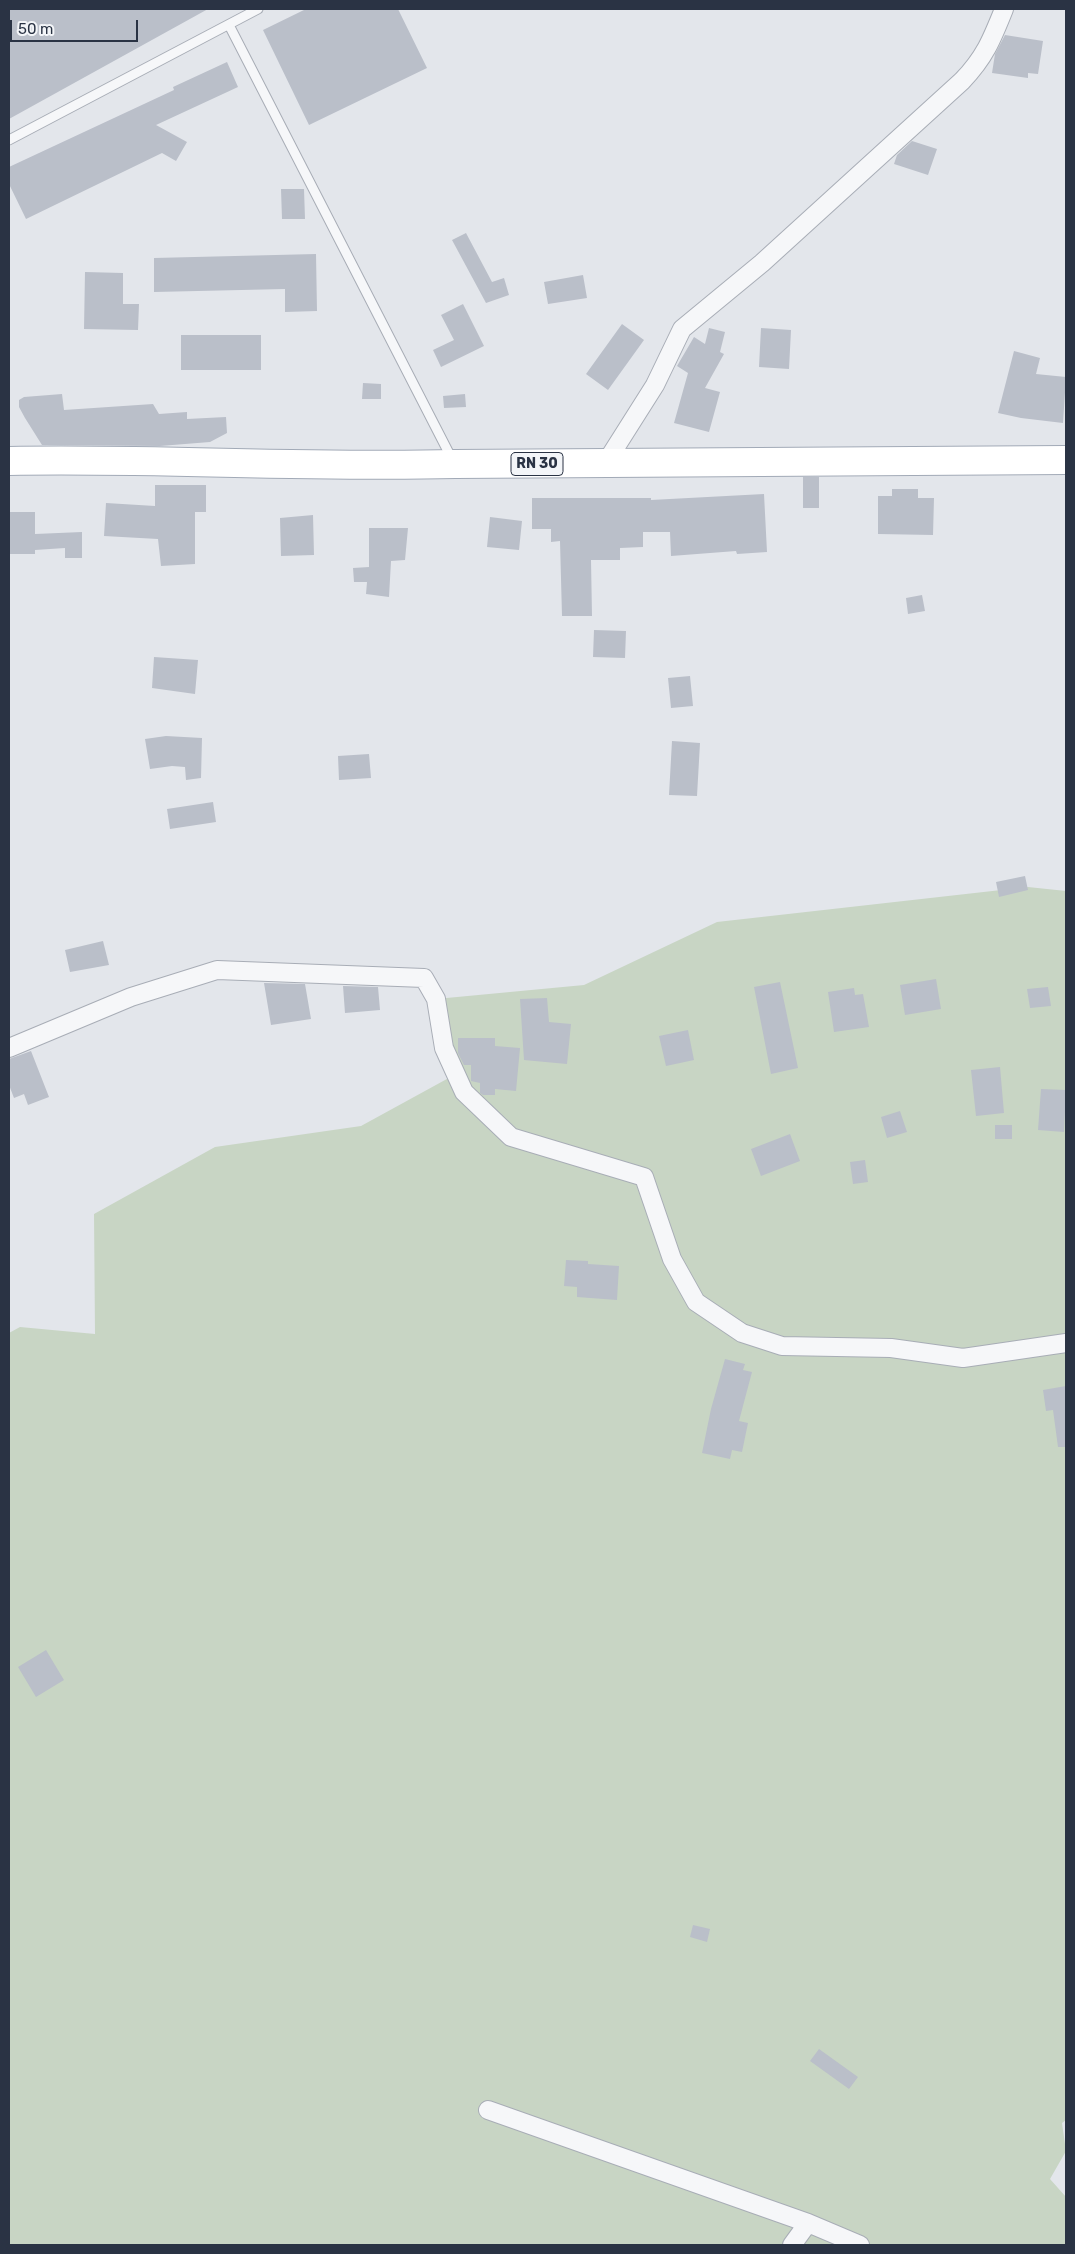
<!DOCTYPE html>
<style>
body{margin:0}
#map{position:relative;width:1075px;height:2254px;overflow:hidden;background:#e3e6eb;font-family:Rubik,sans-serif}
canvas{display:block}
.frame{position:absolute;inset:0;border:10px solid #2a3344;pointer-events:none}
.scale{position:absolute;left:10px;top:20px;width:128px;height:22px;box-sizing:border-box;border:2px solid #2a3344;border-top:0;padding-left:6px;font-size:15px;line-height:18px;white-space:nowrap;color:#2a3344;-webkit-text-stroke:4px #f3f5f8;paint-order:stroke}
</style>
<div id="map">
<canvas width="1075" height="2254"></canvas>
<div class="frame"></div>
<div class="scale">50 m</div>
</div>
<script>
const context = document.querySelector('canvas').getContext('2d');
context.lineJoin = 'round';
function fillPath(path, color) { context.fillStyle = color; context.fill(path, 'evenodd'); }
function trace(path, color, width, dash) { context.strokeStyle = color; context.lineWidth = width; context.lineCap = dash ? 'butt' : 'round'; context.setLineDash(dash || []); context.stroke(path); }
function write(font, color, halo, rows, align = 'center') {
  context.font = font + ' Rubik,sans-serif'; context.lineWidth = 4.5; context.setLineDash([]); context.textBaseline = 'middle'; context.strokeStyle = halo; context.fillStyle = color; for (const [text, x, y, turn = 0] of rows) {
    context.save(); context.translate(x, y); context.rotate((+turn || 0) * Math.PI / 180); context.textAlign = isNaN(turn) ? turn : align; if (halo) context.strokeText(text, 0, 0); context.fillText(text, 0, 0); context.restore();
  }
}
fillPath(new Path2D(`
 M1028 887 1066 891V2120L1062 2123 1066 2151 1050 2179 1066 2197V2245H9V1333L20 1327 95 1334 94 1214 215 1147 361 1126 456 1074 436 999 584 985 717 922Z`), '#c8d5c4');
fillPath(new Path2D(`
 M9 9H208L9 119Z
 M306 9H398L427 68 309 125 263 30Z
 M1005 35 1043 41 1038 74 1028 73V78L992 73 995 54Z
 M227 62 238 87 156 125 187 142 176 161 162 153 26 219 9 184V167L174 90 173 87Z
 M912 141 937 149 928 175 894 164 897 155Z
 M281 189H304L305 219H282Z
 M466 233 492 282 504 278 509 295 486 303 452 240Z
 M316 254 317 311 285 312V289L154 292V258Z
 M85 272 123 273V304H139L138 330 84 329Z
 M583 275 587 298 548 304 544 282Z
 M463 304 484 346 441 367 433 350 454 340 441 315Z
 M622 324 644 340 608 390 586 374Z
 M709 328 725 332 720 352 724 354 705 388 720 392 709 432 674 423 688 373 677 366 694 337 705 344Z
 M761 328 791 330 789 369 759 367Z
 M181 335H261V370H181Z
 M1014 351 1040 358 1036 374 1066 377 1063 423 1021 418 998 413Z
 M363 383 381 384V399H362Z
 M62 394 64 410 153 404 159 414 187 412V419L226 417 227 433 210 442 160 446 42 445 25 418 19 407V400L24 397Z
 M465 394 466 407 444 408 443 396Z
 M803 477H819V508H803Z
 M155 485H206V512H195V564L161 566 158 539 104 536 106 503 155 506Z
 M892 489H918V498H934L933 535 878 534V496H892Z
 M764 494 767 552 737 554 736 551 671 556 670 532H643V547L620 548V560H591L592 616H562L560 541 551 542V529H532V498H651V500Z
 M9 512H35V534L82 532V558H65V548L35 550V554H9Z
 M313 515 314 555 281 556 280 518Z
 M490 517 522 521 519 550 487 547Z
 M369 528H408L405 560 391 561 389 597 366 594 367 582H354L353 568 369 567Z
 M922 595 925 611 908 614 906 598Z
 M594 630 626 631 625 658 593 657Z
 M154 657 198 660 195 694 152 688Z
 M690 676 693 706 671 708 668 678Z
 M166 736 202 738 201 778 186 780 185 767 172 766 150 769 145 739Z
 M672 741 700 743 697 796 669 795Z
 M369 754 371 778 339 780 338 756Z
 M213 802 216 822 170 829 167 809Z
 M1025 876 1028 890 999 897 996 882Z
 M103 941 109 965 70 972 65 950Z
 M936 979 941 1009 905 1015 900 985Z
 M780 982 798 1068 771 1074 754 987Z
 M264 983 305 984 311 1019 271 1025Z
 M343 986 378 987 380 1010 345 1013Z
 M1048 987 1051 1006 1030 1008 1027 989Z
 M854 988 855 995 863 994 869 1027 834 1032 828 992Z
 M547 998 549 1022 571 1024 567 1064 524 1060 520 999Z
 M688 1030 694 1060 666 1066 659 1036Z
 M458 1038H495V1046L520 1048 516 1091 495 1089V1095H483L480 1093V1083L471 1081V1065H464L458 1053Z
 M31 1051 49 1097 28 1105 24 1094 14 1098 9 1085V1059Z
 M1000 1067 1004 1113 976 1116 971 1070Z
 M1041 1089 1066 1090 1064 1132 1038 1130Z
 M900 1111 907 1132 887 1138 881 1117Z
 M995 1125H1012V1139H995Z
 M790 1134 800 1161 761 1176 751 1149Z
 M865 1160 868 1182 853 1184 850 1162Z
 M566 1260 588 1261V1264L619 1266 617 1300 577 1297V1287L564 1286Z
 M725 1359 745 1364 743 1370 752 1372 739 1421 748 1423 742 1452 732 1450 730 1459 702 1453 711 1409Z
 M1066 1386V1447H1058L1053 1410 1046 1411 1043 1390Z
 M46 1650 64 1680 36 1697 18 1667Z
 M693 1925 710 1929 707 1942 690 1937Z
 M819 2049 858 2077 849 2089 810 2061Z`), '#babfc9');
const service = new Path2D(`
 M229 25 453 461
 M9 140 258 9`);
const minor = new Path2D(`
 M605 464 655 385 682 329 762 263 962 81C985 57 992 39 1004 9
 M9 1048 131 997 217 970 424 978 436 999 444 1048 464 1092 511 1137 644 1177 672 1259 696 1302 742 1333 782 1346 891 1348 963 1358 1066 1343
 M488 2110 808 2223 860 2245
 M792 2245 808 2223`);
const primary = new Path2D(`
 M9 461C157 458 306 468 455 464L1066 460`);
trace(service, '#a8adb6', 11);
trace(minor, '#a8adb6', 20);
trace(primary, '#a2aab7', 30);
trace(service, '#f6f7f9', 9);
trace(minor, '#f6f7f9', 18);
trace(primary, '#fff', 28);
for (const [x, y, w] of [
 [537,464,52]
]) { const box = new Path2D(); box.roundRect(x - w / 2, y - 11.5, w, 23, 4); context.fillStyle = '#f3f5f8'; context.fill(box); trace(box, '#2a3344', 1); }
write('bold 14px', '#2a3344', null, [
 ["RN 30",537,464]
]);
</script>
